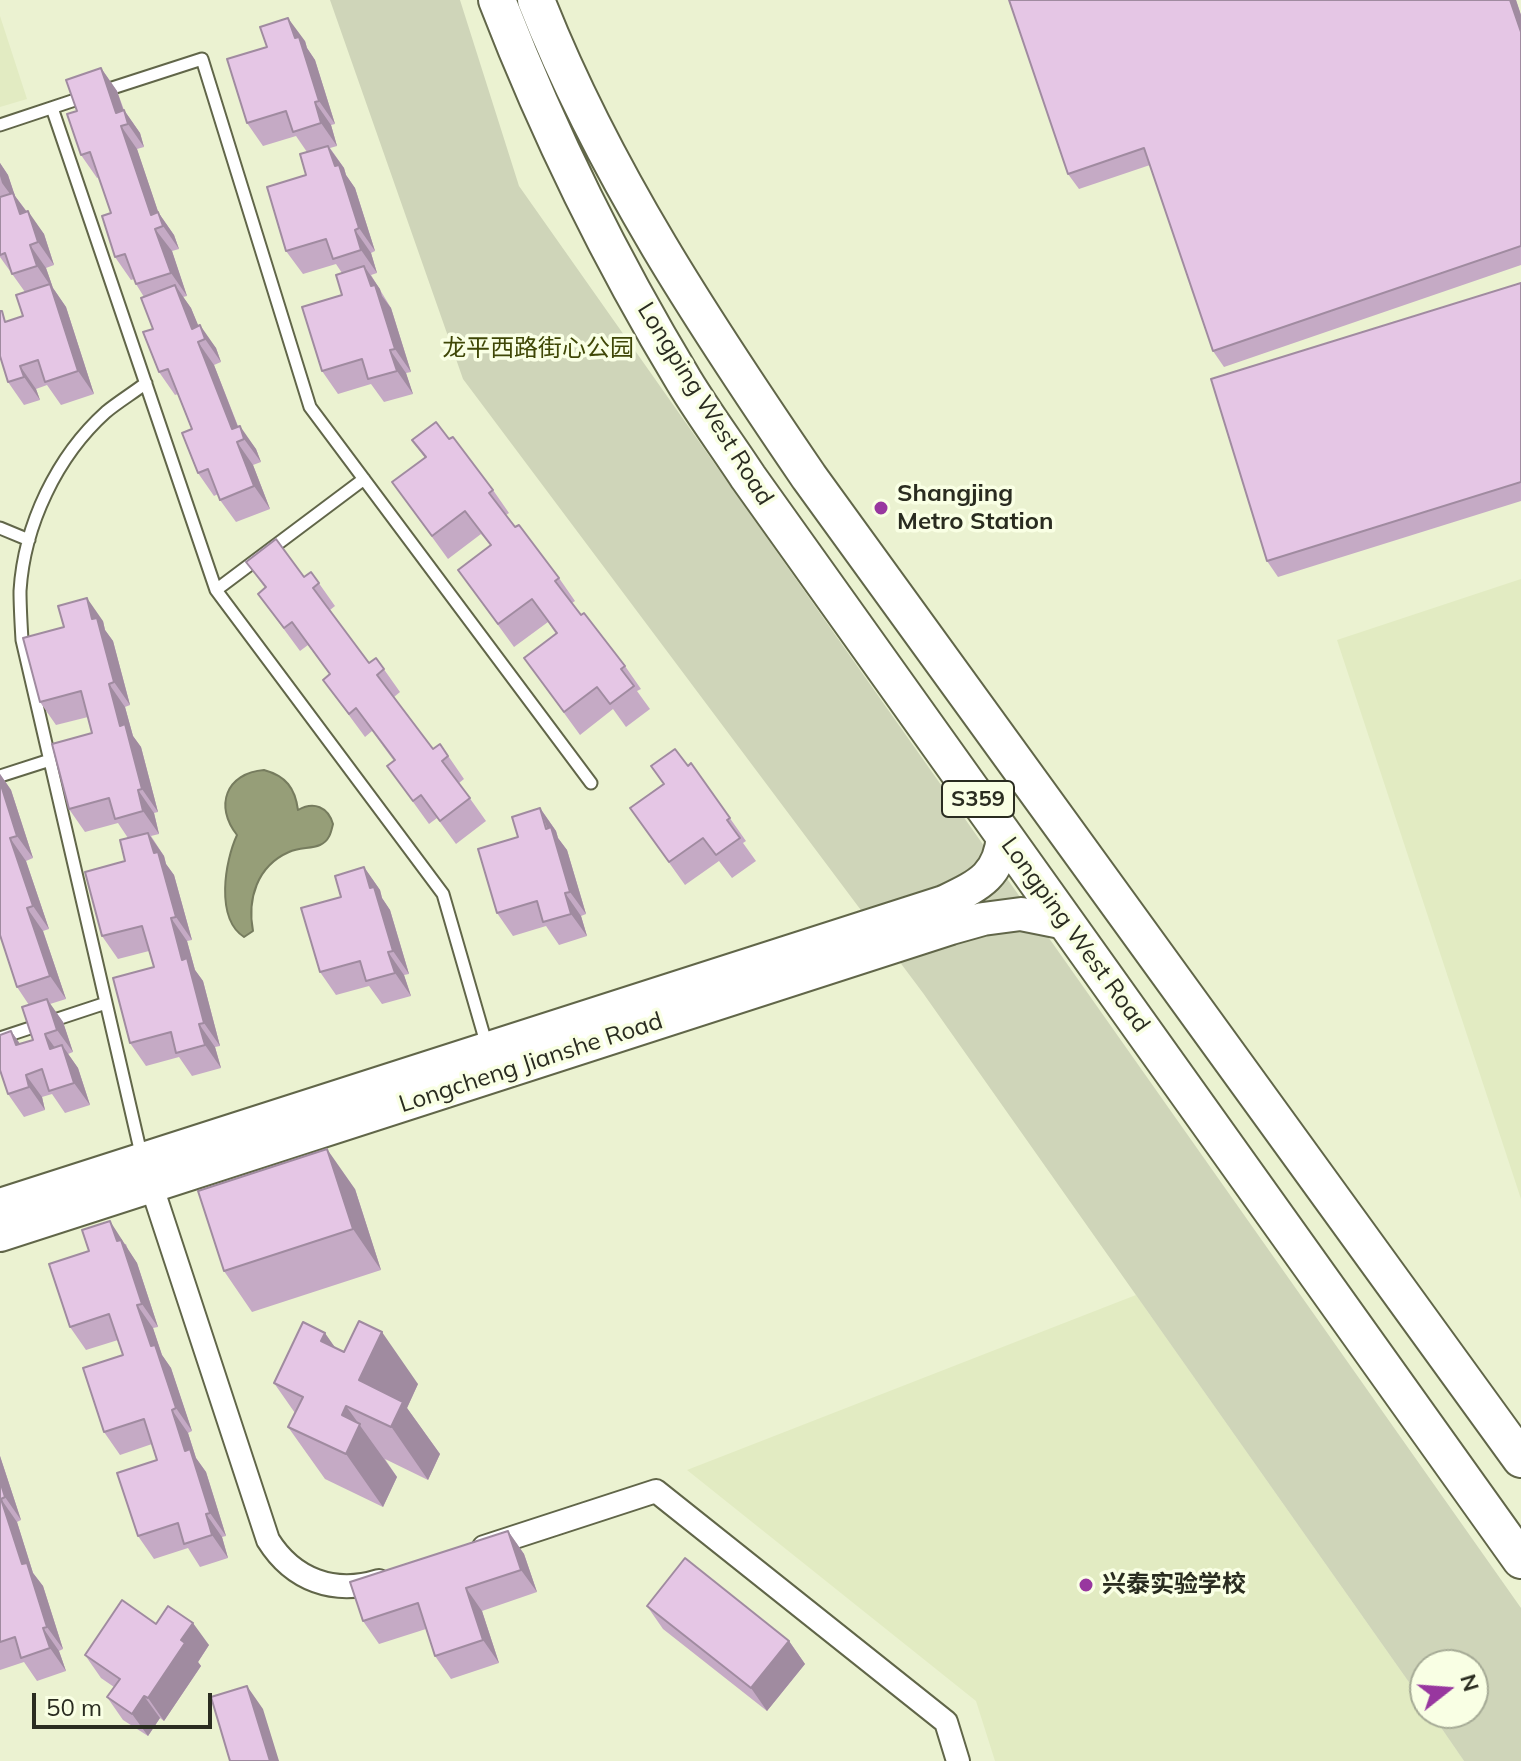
<!DOCTYPE html>
<meta charset="utf-8">
<style>
body{margin:0}
#map{position:relative;width:1521px;height:1761px;overflow:hidden;background:#ebf2d1;font-family:Mulish,sans-serif}
canvas{display:block}
.north{position:absolute;left:1409px;top:1649px;width:80px;height:80px;box-sizing:border-box;background:#f9ffe4;border:2px solid #a6ab96;border-radius:50%;rotate:73deg;font-size:22px;font-weight:700;line-height:32px;text-align:center;color:#2a2c20}
.north::after{content:'';display:block;margin:auto;width:28px;height:36px;background:#98379f;clip-path:polygon(50% 0,100% 100%,50% 72%,0 100%)}
.scale{position:absolute;left:32px;top:1693px;width:180px;height:36px;box-sizing:border-box;border:4px solid #2a2c20;border-top:0;padding-left:10px;font-size:24px;line-height:28px;white-space:nowrap;color:#2a2c20;-webkit-text-stroke:6px #f9ffe4;paint-order:stroke}
</style>
<div id="map">
<canvas width="1521" height="1761"></canvas>
<div class="north">N</div>
<div class="scale">50 m</div>
</div>
<script>
const context = document.querySelector('canvas').getContext('2d');
context.lineJoin = 'round';
function fillPath(path, color) { context.fillStyle = color; context.fill(path, 'evenodd'); }
function trace(path, color, width, dash) { context.strokeStyle = color; context.lineWidth = width; context.lineCap = dash ? 'butt' : 'round'; context.setLineDash(dash || []); context.stroke(path); }
function write(font, color, halo, rows, align = 'center') {
  context.font = font + ' Mulish,"Noto Sans SC",sans-serif'; context.lineWidth = 7; context.setLineDash([]); context.textBaseline = 'middle'; context.strokeStyle = halo; context.fillStyle = color; for (const [text, x, y, turn = 0] of rows) {
    context.save(); context.translate(x, y); context.rotate((+turn || 0) * Math.PI / 180); context.textAlign = isNaN(turn) ? turn : align; if (halo) context.strokeText(text, 0, 0); context.fillText(text, 0, 0); context.restore();
  }
}
fillPath(new Path2D(`
 M0 16 27 99 0 107Z
 M1521 579V1199L1337 640Z
 M1136 1295 1425 1705V1713H1431L1464 1761H995L976 1701 687 1470Z`), '#e2ebc2');
fillPath(new Path2D(`
 M330 0H460L519 186 1521 1608V1761H1464L1431 1713H1473V1665H1425V1705L923 993 463 379Z`), '#cfd5b9');
const water = new Path2D(`
 M264 770C286 776 295 788 298 810 314 801 328 807 333 824 331 833 329 841 320 845 311 849 299 847 289 852 257 866 247 899 253 931L244 937C215 918 225 861 237 835 214 806 226 773 264 770Z`);
fillPath(water, '#969e78');
trace(water, '#767c5e', 2);
const lane = new Path2D(`
 M103 91 202 59 310 407 591 783
 M52 108 216 590 443 894 487 1046
 M0 125 87 96
 M0 528 29 540
 M216 590 364 479
 M0 776 50 760
 M0 1038 106 1003
 M142 1158 22 640C21 623 20 607 20 591 24 525 57 456 106 412 118 402 133 393 146 383`);
const street = new Path2D(`
 M148 1175 268 1540C293 1580 334 1595 379 1581
 M484 1547 656 1491 946 1722 958 1761`);
const secondary = new Path2D(`
 M0 1205 944 902C979 885 1000 876 1003 835
 M0 1235 951 928 983 919 1021 914 1066 923`);
const primary = new Path2D(`
 M497 0C548 132 611 260 684 381 704 414 727 445 748 477L1521 1560
 M536 0C603 171 706 326 809 477L1521 1459`);
trace(lane, '#616649', 15);
trace(street, '#616649', 26);
trace(secondary, '#616649', 36);
trace(primary, '#616649', 40);
trace(lane, '#fff', 11);
trace(street, '#fff', 22);
trace(secondary, '#fff', 32);
trace(primary, '#fff', 36);
fillPath(new Path2D(`
 M1009 0H1516L1521 15V265L1224 367 1213 351 1150 165 1079 189 1068 174Z
 M305 41 307 48 315 60 335 124 331 125 337 146 330 148 344 168 346 175 355 188 375 251 371 253 377 273 371 275 391 308 411 372 406 373 413 394 384 402 371 384 338 394 322 371 342 295V273L336 264 303 274 286 251 306 175 307 152 296 136 263 146 247 123Z
 M101 68 117 91 124 110 140 133 144 147 137 149 158 212 174 235 179 249 172 251 187 296 183 297 191 308 198 326 216 348 221 362 214 365 238 426 256 449 261 462 253 465 270 509 236 522 220 500 218 494 214 496 198 473 192 429 178 394 175 395 159 372 153 329 144 297 136 284 134 279 131 280 115 257 111 213 99 177 97 178 81 155 77 111Z
 M0 163 8 175 15 196 44 234 54 265 46 268 53 288 66 307 94 394 61 405 47 385 36 389 40 400 24 405 8 382 9 321 23 316 25 292 0 257Z
 M1521 283V501L1278 577 1267 561Z
 M449 439 493 490 509 513 506 515 559 578 575 601 572 603 625 666 641 689 637 691 650 709 626 727 613 709 580 735 524 658 556 634 548 622 514 647 458 570 491 546 481 534 448 559 392 482 425 458 412 440Z
 M246 562 304 577 311 572 335 606 330 610 369 663 376 658 400 692 394 697 433 749 440 744 464 779 459 783 486 821 456 844 437 818 429 824 387 766 394 761 372 731 365 737 323 680 330 674 308 645 300 651 258 594 265 588Z
 M103 621 105 630 113 641 130 705 125 707 133 736 141 747 158 812 154 813 159 834 151 836 164 856 166 864 174 875 192 940 187 941 195 970 203 981 220 1046 215 1047 221 1068 192 1076 179 1057 146 1066 130 1043 154 967 149 951 118 959 102 936 125 861 128 838 118 823 85 832 69 809 92 733 88 717 56 725 40 702Z
 M691 763 746 841 743 843 756 861 732 878 719 861 685 885 630 808Z
 M0 774 11 790 33 858 26 861 49 929 43 931 66 999 50 1004 63 1022 73 1052 68 1054 78 1068 90 1105 65 1113 52 1094 42 1097 45 1110 24 1117 8 1094 11 1031 20 1044 33 1040 29 1005 17 987 0 935Z
 M540 808 556 831 558 838 567 850 586 914 581 916 587 936 559 945 546 926 513 936 497 913 518 837Z
 M364 867 380 890 382 898 390 910 409 974 404 975 411 996 382 1004 369 986 336 995 320 972 341 897Z
 M355 1189 381 1270 252 1312 224 1271Z
 M126 1244 128 1250 137 1263 158 1327 153 1328 162 1355 171 1368 192 1431 188 1433 196 1458 206 1472 226 1536 222 1537 228 1558 200 1567 188 1548 154 1559 138 1536 157 1460 152 1444 120 1455 104 1432 123 1355 118 1340 86 1350 70 1327 89 1251Z
 M336 1348 418 1384 407 1408 440 1454 428 1480 385 1459 397 1477 383 1507 325 1479 288 1427 295 1413 274 1383Z
 M0 1456 21 1520 17 1522 33 1573 43 1586 63 1649 59 1651 66 1671 37 1681 24 1662 0 1670Z
 M508 1531 524 1554 537 1592 482 1611 499 1663 451 1679 435 1656 426 1629 379 1644 363 1621Z
 M647 1606 789 1641 805 1664 767 1711 663 1629Z
 M156 1624 209 1645 198 1662 201 1666 164 1721 160 1718 148 1736 123 1720 107 1697 114 1687 101 1678 85 1655Z`), '#c5aac5');
fillPath(new Path2D(`
 M1510 0H1516L1521 15V32Z
 M288 18 305 41 307 48 315 60 335 124 319 101Z
 M101 68 117 91 128 124 116 113Z
 M315 102 331 125 337 146 321 123Z
 M124 110 140 133 144 147 128 124Z
 M121 126 137 149 163 226 151 215Z
 M328 146 344 168 346 175 355 188 375 251 359 228 335 166Z
 M0 163 8 175 15 196 29 215 20 214 16 202 2 183 0 176Z
 M28 211 44 234 54 265 38 242Z
 M158 212 174 235 179 249 163 226Z
 M155 229 172 251 187 296 171 273Z
 M355 230 371 253 377 273 361 250Z
 M30 245 46 268 53 288 66 307 94 394 78 371 50 285 37 266Z
 M364 266 380 289 382 296 391 308 411 372 395 349Z
 M175 285 191 308 204 339 192 329Z
 M200 325 216 348 221 362 205 339Z
 M198 342 214 365 243 440 232 429Z
 M390 350 406 373 413 394 397 371Z
 M20 366 36 389 40 400 24 377Z
 M240 426 256 449 261 462 244 439Z
 M237 442 253 465 270 509 254 486Z
 M87 598 103 621 105 630 113 641 130 705 114 682 92 619Z
 M109 684 125 707 133 736 141 747 158 812 142 789 120 726Z
 M0 774 11 790 33 858 17 836 0 782Z
 M138 790 154 813 159 834 143 811Z
 M540 808 556 831 558 838 567 850 586 914 570 892Z
 M148 833 164 856 166 864 174 875 192 940 176 917 154 853Z
 M10 838 26 861 49 929 33 906Z
 M364 867 380 890 382 898 390 910 409 974 393 951 370 888Z
 M565 893 581 916 587 936 571 914Z
 M27 908 43 931 66 999 50 976Z
 M171 918 187 941 195 970 203 981 220 1046 204 1023 182 960Z
 M388 952 404 975 411 996 395 973Z
 M47 999 63 1022 73 1052 57 1030Z
 M199 1024 215 1047 221 1068 205 1045Z
 M11 1031 27 1054 16 1045Z
 M45 1034 61 1056 50 1049Z
 M62 1045 78 1068 90 1105 74 1083Z
 M26 1075 42 1097 45 1110 29 1087Z
 M327 1149 355 1189 381 1270 353 1229Z
 M110 1221 137 1263 158 1327 142 1304 117 1241Z
 M137 1305 153 1328 162 1355 171 1368 192 1431 176 1408 151 1346Z
 M382 1332 418 1384 407 1408 440 1454 428 1480 359 1380Z
 M325 1333 362 1386 321 1341Z
 M346 1406 397 1477 383 1507 346 1454 342 1415Z
 M172 1410 188 1433 196 1458 206 1472 226 1536 210 1513 185 1451Z
 M0 1456 21 1520 5 1497 0 1481Z
 M1 1499 17 1522 33 1573 43 1586 63 1649 47 1627 22 1564Z
 M206 1514 222 1537 228 1558 212 1535Z
 M508 1531 524 1554 537 1592 521 1570Z
 M466 1588 482 1611 499 1663 483 1640Z
 M193 1623 209 1645 198 1662 201 1666 164 1721 148 1698 181 1640Z
 M43 1628 59 1651 66 1671 50 1648Z
 M789 1641 805 1664 767 1711 751 1688Z
 M247 1686 263 1709 279 1761H270Z
 M144 1696 160 1718 148 1736 132 1714Z`), '#a08ba0');
const building = new Path2D(`
 M1009 0H1510L1521 32V246L1213 351 1144 148 1068 174Z
 M288 18 295 38 299 37 319 101 315 102 321 123 293 132 286 111 247 123 227 59 267 47 260 27Z
 M101 68 116 113 124 110 128 124 121 126 151 215 158 212 163 226 155 229 171 273 136 284 125 254 115 257 102 216 111 213 90 152 81 155 67 114 77 111 66 80Z
 M328 146 335 166 339 165 359 228 355 230 361 250 333 259 326 239 286 251 267 187 306 175 300 154Z
 M13 193 20 214 28 211 38 242 30 245 37 266 12 274 5 253 0 255V197Z
 M364 266 371 286 375 285 395 349 390 350 397 371 368 379 362 359 322 371 302 307 342 295 336 275Z
 M1521 283V482L1267 561 1211 379Z
 M50 284 78 371 45 382 38 360 20 366 24 377 8 382 0 356V311H2L5 322 23 316 16 295Z
 M175 285 192 329 200 325 205 339 198 342 232 429 240 426 244 439 237 442 254 486 220 500 208 469 198 473 182 433 192 429 168 369 159 372 143 332 153 329 141 298Z
 M436 422 449 439 453 437 493 490 489 493 515 527 519 525 559 578 555 581 581 615 584 613 625 666 621 669 634 686 610 704 597 687 564 712 524 658 557 633 532 599 498 624 458 570 491 545 465 511 432 536 392 482 426 457 412 440Z
 M276 539 304 577 311 572 319 583 313 588 369 663 376 658 384 669 377 675 433 749 440 744 448 756 442 761 470 798 440 821 421 795 413 801 387 766 395 760 356 708 349 714 323 680 330 674 292 622 284 628 258 594 266 587 246 562Z
 M87 598 92 619 97 618 114 682 109 684 120 726 125 724 142 789 138 790 143 811 115 819 109 798 69 809 52 744 92 733 81 691 40 702 23 638 64 627 58 606Z
 M675 749 688 766 691 763 730 818 727 820 740 838 716 855 703 838 669 862 630 808 664 784 651 766Z
 M0 782 17 836 10 838 33 906 27 908 50 976 17 987 0 935Z
 M540 808 546 829 551 827 570 892 565 893 571 914 543 922 537 901 497 913 478 849 518 837 512 817Z
 M148 833 154 853 158 852 176 917 171 918 182 960 187 958 204 1023 199 1024 205 1045 176 1053 171 1032 130 1043 113 978 154 967 142 926 102 936 85 872 125 861 120 840Z
 M364 867 370 888 374 887 393 951 388 952 395 973 366 981 360 961 320 972 301 908 341 897 335 876Z
 M47 999 57 1030 45 1034 50 1049 62 1045 74 1083 49 1091 42 1069 26 1075 29 1087 8 1094 0 1070V1035L11 1031 16 1045 33 1040 22 1007Z
 M327 1149 353 1229 224 1271 198 1191Z
 M110 1221 117 1241 121 1240 142 1304 137 1305 151 1346 155 1345 176 1408 172 1410 185 1451 190 1449 210 1513 206 1514 212 1535 184 1544 178 1523 138 1536 117 1473 157 1460 144 1419 104 1432 83 1368 123 1355 109 1314 70 1327 49 1264 89 1251 82 1230Z
 M359 1321 382 1332 359 1380 403 1402 391 1427 346 1406 342 1415 360 1424 346 1454 288 1427 303 1397 274 1383 303 1322 325 1333 321 1341 344 1352Z
 M0 1481 5 1497 1 1499 22 1564 27 1563 47 1627 43 1628 50 1648 21 1658 15 1637 0 1642Z
 M508 1531 521 1570 466 1588 483 1640 435 1656 418 1603 363 1621 350 1582Z
 M685 1558 789 1641 751 1688 647 1606Z
 M122 1600 156 1624 168 1606 193 1623 181 1640 185 1643 148 1698 144 1696 132 1714 107 1697 120 1679 85 1655Z
 M247 1686 270 1761H230L211 1697Z`);
fillPath(building, '#e5c6e5');
trace(building, '#a08ba0', 2);
for (const [x, y, r, color] of [
 [881,508,8,"#98379f"],
 [1086,1585,8,"#98379f"]
]) { const dot = new Path2D(); dot.arc(x, y, r, 0, 2 * Math.PI); context.fillStyle = color; context.fill(dot); trace(dot, '#f9ffe4', 3); }
for (const [x, y, w] of [
 [978,799,72]
]) { const box = new Path2D(); box.roundRect(x - w / 2, y - 18, w, 36, 6); context.fillStyle = '#f9ffe4'; context.fill(box); trace(box, '#2a2c20', 2); }
write('bold 22px', '#2a2c20', null, [
 ["S359",978,799]
]);
write('24px', '#3f4706', '#f9ffe4', [
 ["龙平西路街心公园",538,349]
]);
write('24px', '#2a2c20', '#f9ffe4', [
 ["Longping West Road",705,404,58],
 ["Longping West Road",1075,935,54],
 ["Longcheng Jianshe Road",531,1063,-18]
]);
write('bold 24px', '#2a2c20', '#f9ffe4', [
 ["Shangjing",897,494],
 ["Metro Station",897,522],
 ["兴泰实验学校",1102,1585]
], 'left');
</script>
